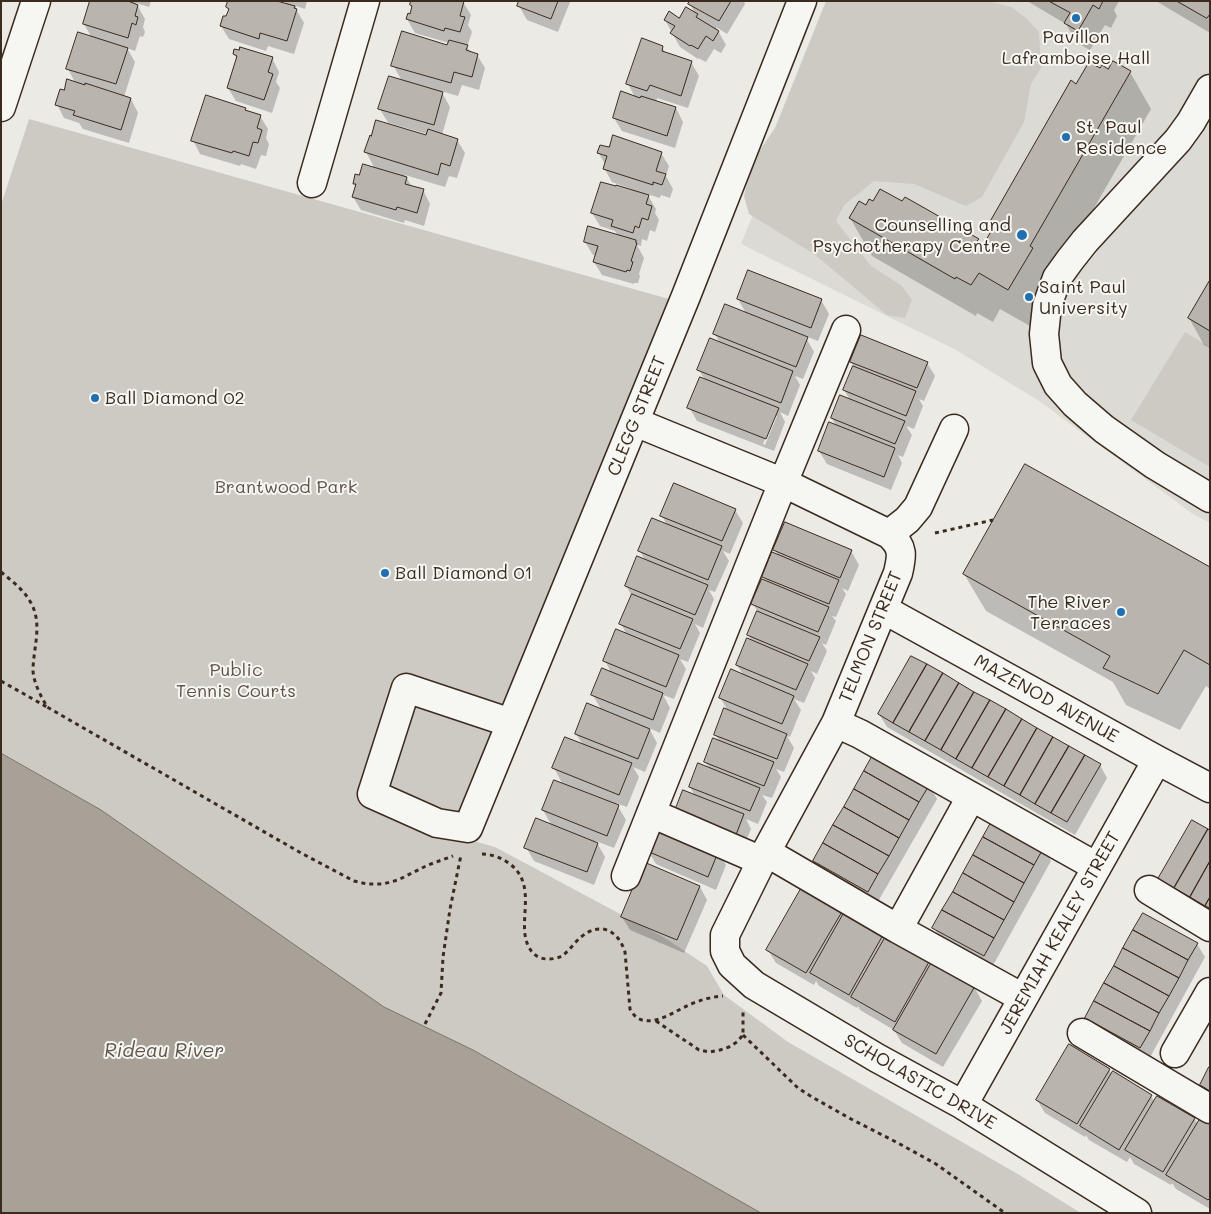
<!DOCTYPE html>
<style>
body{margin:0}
#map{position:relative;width:1211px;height:1214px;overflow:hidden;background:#ebeae5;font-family:Mali,sans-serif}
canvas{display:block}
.frame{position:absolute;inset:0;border:2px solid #3b2a1e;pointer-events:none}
</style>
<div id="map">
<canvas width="1211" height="1214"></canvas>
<div class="frame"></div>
</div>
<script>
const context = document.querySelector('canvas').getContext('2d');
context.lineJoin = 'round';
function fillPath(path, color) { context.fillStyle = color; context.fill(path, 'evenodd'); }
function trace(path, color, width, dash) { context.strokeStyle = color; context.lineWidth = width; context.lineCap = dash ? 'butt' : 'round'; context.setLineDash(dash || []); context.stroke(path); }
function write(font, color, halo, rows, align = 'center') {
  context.font = font + ' Mali,sans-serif'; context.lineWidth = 4; context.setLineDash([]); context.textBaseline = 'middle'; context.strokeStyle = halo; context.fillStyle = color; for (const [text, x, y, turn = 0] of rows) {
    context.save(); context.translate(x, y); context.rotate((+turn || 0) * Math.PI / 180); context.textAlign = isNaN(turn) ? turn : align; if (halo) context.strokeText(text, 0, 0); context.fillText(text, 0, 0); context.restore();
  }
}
fillPath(new Path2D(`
 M840 1H1210V523L1193 514 1039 401 956 350 741 244Z`), '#dcdad4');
fillPath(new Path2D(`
 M826 1H987L1011 7 1026 18 1039 32 1041 68 1031 84 1024 122 982 197 966 206 914 184 874 181 844 205 836 221 871 266 902 286 912 300 905 318 887 315 814 254 749 214 744 196 752 162 775 128Z
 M29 119 669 299 453 835 495 847 665 938 707 966 724 995 788 1042 1016 1173 1081 1213H761L473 1050 384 1007 101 810 1 752V205Z
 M1185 332 1210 347V467L1131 420Z`), '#cdcac4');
const water = new Path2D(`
 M1 753 101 810 384 1007 473 1050 761 1213H1Z`);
fillPath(water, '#a8a198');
trace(water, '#7c7167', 1);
fillPath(new Path2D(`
 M91 1H151L149 7 136 3 145 19 143 27 145 32 143 37 140 36 135 51 127 48 135 62 124 97 131 99 138 113 129 143 83 129 79 123 64 118 57 104 65 92 76 84 68 69 92 38 84 24Z
 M282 1H307L305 9 296 6V9L304 23 294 54 268 46 266 51 229 39 221 26 227 18 229 11 227 7 285 5 286 3Z
 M520 1H569L570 2 558 32 527 20 519 6Z
 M691 1H744L745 4 727 34 716 27 726 45 721 53 714 49 706 62 698 58V59L680 47 665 20H680L696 15 690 4Z
 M1027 1H1119L1114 10 1117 16 1111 28 1105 25 1090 50 1077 43 1066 24Z
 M1156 1H1210V33Z
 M463 2 471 15 468 25 472 32 467 47 471 53 477 55 485 68 479 90 462 85 458 96 441 91 450 107 442 135 457 140 465 153 457 178 449 176 445 187 405 175 412 187 423 190 430 204 424 226 405 220 404 223 361 210 353 197 356 188 354 183 360 176 375 169 366 152 427 136V134L389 123V124L379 108 402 81 393 65 447 46 449 43 415 33 407 19 410 15 413 8 411 5Z
 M662 47 666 54 691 62 699 76 688 108 657 98 656 102 676 108 683 122 675 148 622 131 614 118 635 97 628 84Z
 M234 54 272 58 279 72 276 82 280 88 272 113 236 101 228 88 237 59Z
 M1100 70 1130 72 1151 109 1051 283 1053 286 1030 326 1000 309 993 322 977 313 976 316 872 256 850 218 866 206 978 240 981 245 983 246 993 231 989 225 1077 86Z
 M245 109 246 111 260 116 268 129 266 138 269 144 266 156 261 155 256 169 241 164 240 166 200 154 193 140Z
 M598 152 661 153 669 166 666 176 673 189 670 198 661 195 660 198 647 194 656 209 655 213 659 220 655 232 650 230 647 241 642 239 641 246 637 245 644 258 639 274 640 276 638 283H634V284L602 275 594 262 596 256 593 255 585 242 618 236 615 231 600 226 592 213 631 191V189L612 182 604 168 605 164Z
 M1210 282V348L1204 345 1189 318Z
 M738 299 821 300 829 314 818 341 805 336 814 352 803 379 795 376 800 385 788 416 780 412 785 422 774 451 697 421 689 407 705 380 699 370 720 343 715 334 747 315ZM774 416H777L765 445 763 444Z
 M851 362 927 363 935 376 924 401 919 399 923 406 914 429 906 426 912 435 903 457 898 455 902 463 891 490 827 464 819 451 836 426 832 418 850 400 844 390 854 367Z
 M735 510 743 523 730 554 723 551 729 561 715 592 709 590 714 599 703 628 695 624 700 633 688 662 680 659 686 669 674 699 663 695 670 708 660 733 649 728 657 743 645 772 633 767 639 777 627 807 616 803 626 820 614 848 596 841 605 857 594 885 534 861 526 847 552 826 543 810 563 785 554 768 583 745 576 734 602 711 593 695 612 674 605 661 627 635 621 624 632 596 626 586 645 560 640 551 667 525 662 516Z
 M775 549 851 551 859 565 848 591 842 588 846 594 836 617 832 616 836 621 826 645 822 643 827 651 817 674 811 671 815 678 804 703 794 699 801 710 790 737 787 736 794 748 784 772 776 769 781 777 772 798 762 795 767 802 758 824 746 819 751 829 741 852 695 796 690 787 710 769 705 762 720 742 715 734 728 711 720 697 744 676 737 665 752 642 748 634 758 612 753 604 767 582 763 576 778 556Z
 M1210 568V689L1206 686 1180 730 1126 705 1113 682 986 611 964 574Z
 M879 714 1100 765 1107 778 1075 835 887 727Z
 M929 785 937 799 876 905 822 874 814 861Z
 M1210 831V917L1167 893 1159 879Z
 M1044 848 1051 861 991 969 942 941 934 928Z
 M648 851H718L726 865 716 890 656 864Z
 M700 887 707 900 684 953 630 930 622 917Z
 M842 911 844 916 845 915 882 936 885 941 928 963 930 968 974 987 982 1001 943 1067 902 1043 894 1030 860 1010 858 1006 857 1008 819 986 816 981 814 985 776 963 768 950Z
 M1197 944 1205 957 1148 1061 1094 1032 1086 1018Z
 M1069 1046 1109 1070 1112 1075 1151 1096 1155 1102 1158 1097 1195 1119 1198 1125 1210 1126V1209L1176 1189 1172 1183 1171 1185 1134 1164 1130 1157 1127 1162 1089 1140 1086 1135 1085 1137 1045 1113 1037 1100Z
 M1210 1069V1099L1201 1085Z`), '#0003');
const building = new Path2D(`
 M90 1H128L138 5 135 16 138 17 136 25 132 23 128 38 83 24Z
 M228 1H277L295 6 294 8 297 9 287 41 260 33 259 39 220 26 223 16H226L229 9 226 7Z
 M411 1H464L460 16 465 17 460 32 445 28 444 31 406 19 408 13 410 14 412 6 410 5Z
 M519 1H558L551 19 517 6Z
 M690 1H731L719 21 688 4Z
 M1049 1H1103L1099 9 1093 5 1078 31 1064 23 1070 13Z
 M1177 1H1210V14L1207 18Z
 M686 7 698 14 696 17 719 31 713 41 706 36 698 49 691 45 690 46 670 33 675 26 664 20 669 11 679 18Z
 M402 31 447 45 449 40 468 45 466 50 478 54 472 77 454 72 451 83 391 66Z
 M78 32 128 48 116 84 66 69Z
 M642 38 663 46 662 51 692 61 681 96 650 85 647 91 626 84Z
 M240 47 273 57 268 72 273 74 264 100 227 88 237 56 233 54 234 49 239 50Z
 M1113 61 1131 71 1030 246 1033 248 1008 290 979 273 971 285 956 277 955 279 849 218 859 201 866 205 869 199 873 201 880 189 902 201 905 197 979 239 977 241 983 245 993 228 988 225 1071 80 1076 84 1089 62 1100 68 1102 65 1108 69Z
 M389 76 443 92 434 125 378 109Z
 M67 79 85 85V83L131 98 121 130 73 115 75 111 55 105 60 89 64 90Z
 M621 91 640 98 641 96 676 107 667 136 613 118Z
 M206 95 246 108 245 110 261 115 257 128 262 130 258 143 253 142 249 156 233 151 232 153 191 141Z
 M376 120 426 135 428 129 458 139 450 166 441 163 438 175 364 152 370 135 371 136Z
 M613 135 662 152 656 171 666 174 662 185 653 182V185L603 169 607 156 597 153 600 145 609 147Z
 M363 164 407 177 405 184 424 189 417 213 397 207 396 210 352 197 356 184H353L355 174 359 175Z
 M601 182 616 186V185L649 195 646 204 652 206 648 220 642 218 639 228 635 226 633 233 611 226 613 220 591 213Z
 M588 226 636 240V243H637L631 261 633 262 630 271 627 270 626 272 593 262 598 246 584 242Z
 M748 270 822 299 811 328 737 299Z
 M1210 280V331L1188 318Z
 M725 304 808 337 796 367 713 334Z
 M861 335 928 362 917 388 850 362Z
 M710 338 793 371 781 403 697 370Z
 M853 366 916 391 906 416 843 390Z
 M700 377 779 408 766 439 687 408Z
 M840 395 905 421 895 444 831 418Z
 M829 422 895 448 884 477 818 451Z
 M1025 464 1210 567V665L1184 650 1158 694 1103 668 1110 656 963 574Z
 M674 483 736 509 722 541 660 516Z
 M652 518 722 546 708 580 638 551Z
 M785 522 852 550 840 578 773 550Z
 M772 552 839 580 829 604 762 577Z
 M637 556 708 585 695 615 625 586Z
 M762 579 829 607 818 632 751 604Z
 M632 594 693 619 680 649 619 624Z
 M757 611 820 637 809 661 747 635Z
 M616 629 679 655 666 687 603 661Z
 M747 638 808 664 796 690 736 665Z
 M911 656 927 664 893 723 878 714Z
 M927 664 943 673 909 732 893 723Z
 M602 668 663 693 653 720 591 695Z
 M731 669 794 696 782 724 719 698Z
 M943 673 959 683 925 741 909 732Z
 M959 683 974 692 941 750 925 741Z
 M974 692 990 700 956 759 941 750Z
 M990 700 1006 709 972 768 956 759Z
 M587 703 650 729 638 759 575 734Z
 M724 708 787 734 777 759 714 735Z
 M1006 709 1022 719 988 777 972 768Z
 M1022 719 1037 728 1004 786 988 777Z
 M1037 728 1053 737 1020 795 1004 786Z
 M565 737 632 763 619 795 552 768Z
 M1053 737 1069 746 1035 804 1020 795Z
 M713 738 774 762 764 786 704 762Z
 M1069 746 1085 755 1051 813 1035 804Z
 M874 753 930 784 919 802 864 771Z
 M1085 755 1101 764 1067 822 1051 813Z
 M698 763 760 788 750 811 689 787Z
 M864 771 919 802 909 820 854 789Z
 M554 780 619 805 607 836 542 810Z
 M854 789 909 820 899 838 844 807Z
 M683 790 744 814 734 840 673 816Z
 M844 807 899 838 889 856 833 825Z
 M536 818 598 843 587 872 524 848Z
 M993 819 1044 847 1034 865 983 837Z
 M1192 820 1208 829 1174 888 1158 879Z
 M658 825 719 850 708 877 647 851Z
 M833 825 889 856 878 874 823 843Z
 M1208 829 1210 830V861L1190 897 1174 888Z
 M983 837 1034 865 1024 883 973 855Z
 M823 843 878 874 868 892 813 861Z
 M973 855 1024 883 1014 902 963 873Z
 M1210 861V897L1205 906 1190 897Z
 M644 862 700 886 677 940 621 917Z
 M963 873 1014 902 1004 920 953 892Z
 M802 887 843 910 806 973 766 950Z
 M953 892 1004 920 994 938 942 910Z
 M1210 897V908L1205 906Z
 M942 910 994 938 984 956 932 928Z
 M844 913 883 935 849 995 810 973Z
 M1143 913 1198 943 1188 960 1133 930Z
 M1133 930 1188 960 1179 978 1123 948Z
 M885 938 929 962 895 1022 851 997Z
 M1123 948 1179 978 1169 996 1114 966Z
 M932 962 975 986 936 1054 893 1030Z
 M1114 966 1169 996 1159 1013 1104 983Z
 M1104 983 1159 1013 1150 1031 1094 1001Z
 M1094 1001 1150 1031 1140 1048 1085 1018Z
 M1069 1044 1110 1069 1077 1124 1036 1100Z
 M1209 1067H1210V1091L1200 1085Z
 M1113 1071 1152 1095 1119 1150 1080 1126Z
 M1157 1096 1195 1118 1163 1172 1125 1150Z
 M1200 1119 1210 1124V1198L1208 1200 1166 1175Z`);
fillPath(building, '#bab4ae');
trace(building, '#3b2a1e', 1);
const minor = new Path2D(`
 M1210 89 1191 122 1178 140 1085 241 1070 260 1057 278 1047 306 1044 334 1047 363 1058 385 1075 404 1104 429 1155 465 1210 498
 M1 107 36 1
 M312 183 365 1
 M635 422 784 483 889 534C904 547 902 556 898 573L836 723 766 852 725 935V951L732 965 754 985 877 1058 963 1105 1137 1213
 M889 534 907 520 918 507 954 429
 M883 609 1157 760 1210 788
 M511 723 406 688 372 794 437 823 468 828 686 296 802 1
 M836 723 860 734 1097 867
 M651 813 748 855 761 862
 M766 852 898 929 1023 998
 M626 876 776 500 846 330
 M1149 890 1210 927
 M898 929 971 797
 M1082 1033 1210 1109
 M1175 1053 1210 992
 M963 1105 1157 760`);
trace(minor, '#3b2a1e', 31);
trace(new Path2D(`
 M935 533 993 520
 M1 572C12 581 24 590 31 603 43 625 33 648 33 671 34 684 41 696 47 707L301 853 354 881 367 884H383L398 880 428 865 453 856
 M1 681 47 707
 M482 854C490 854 500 857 507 862 543 885 511 929 533 953 540 961 554 960 562 956 569 951 575 942 581 937 600 921 618 930 625 952L630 1009C643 1034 671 1013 689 1005 700 1000 711 997 723 996
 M656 1021 699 1050 710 1052 720 1050 729 1047 737 1042 743 1035V1010
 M425 1024 441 993 443 957 450 909 461 855
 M743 1035 798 1088 812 1097 851 1119 898 1143 936 1164 1005 1213`), '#3b2a1e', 3, [4, 4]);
trace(minor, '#f6f6f2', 28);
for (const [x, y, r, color] of [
 [1076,18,5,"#1f6fb2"],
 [1066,137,5,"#1f6fb2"],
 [1022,235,6,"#1f6fb2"],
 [1029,297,5,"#1f6fb2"],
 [95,398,5,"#1f6fb2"],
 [385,573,5,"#1f6fb2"],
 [1121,612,5,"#1f6fb2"]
]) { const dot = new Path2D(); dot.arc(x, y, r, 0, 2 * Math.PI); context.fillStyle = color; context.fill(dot); trace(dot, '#f6f6f2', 2); }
write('18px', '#3b2a1e', '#f6f6f2', [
 ["Pavillon",1076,37,"center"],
 ["Laframboise Hall",1076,58,"center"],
 ["St. Paul",1076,127],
 ["Residence",1076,148],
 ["Counselling and",1011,225,"right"],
 ["Psychotherapy Centre",1011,246,"right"],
 ["Saint Paul",1039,287],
 ["University",1039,308],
 ["Ball Diamond 02",105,398],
 ["Ball Diamond 01",395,573],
 ["The River",1111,602,"right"],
 ["Terraces",1111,623,"right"]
], 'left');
write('18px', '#3b2a1e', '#f6f6f2', [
 ["CLEGG STREET",637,416,-68],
 ["TELMON STREET",871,637,-68],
 ["MAZENOD AVENUE",1046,699,29],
 ["JEREMIAH KEALEY STREET",1060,933,-61],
 ["SCHOLASTIC DRIVE",920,1082,30]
]);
write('18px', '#605248', '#f6f6f2', [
 ["Brantwood Park",286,487],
 ["Public",236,670],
 ["Tennis Courts",236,691]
]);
write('italic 19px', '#615449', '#f6f6f2', [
 ["Rideau River",164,1051]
]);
</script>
